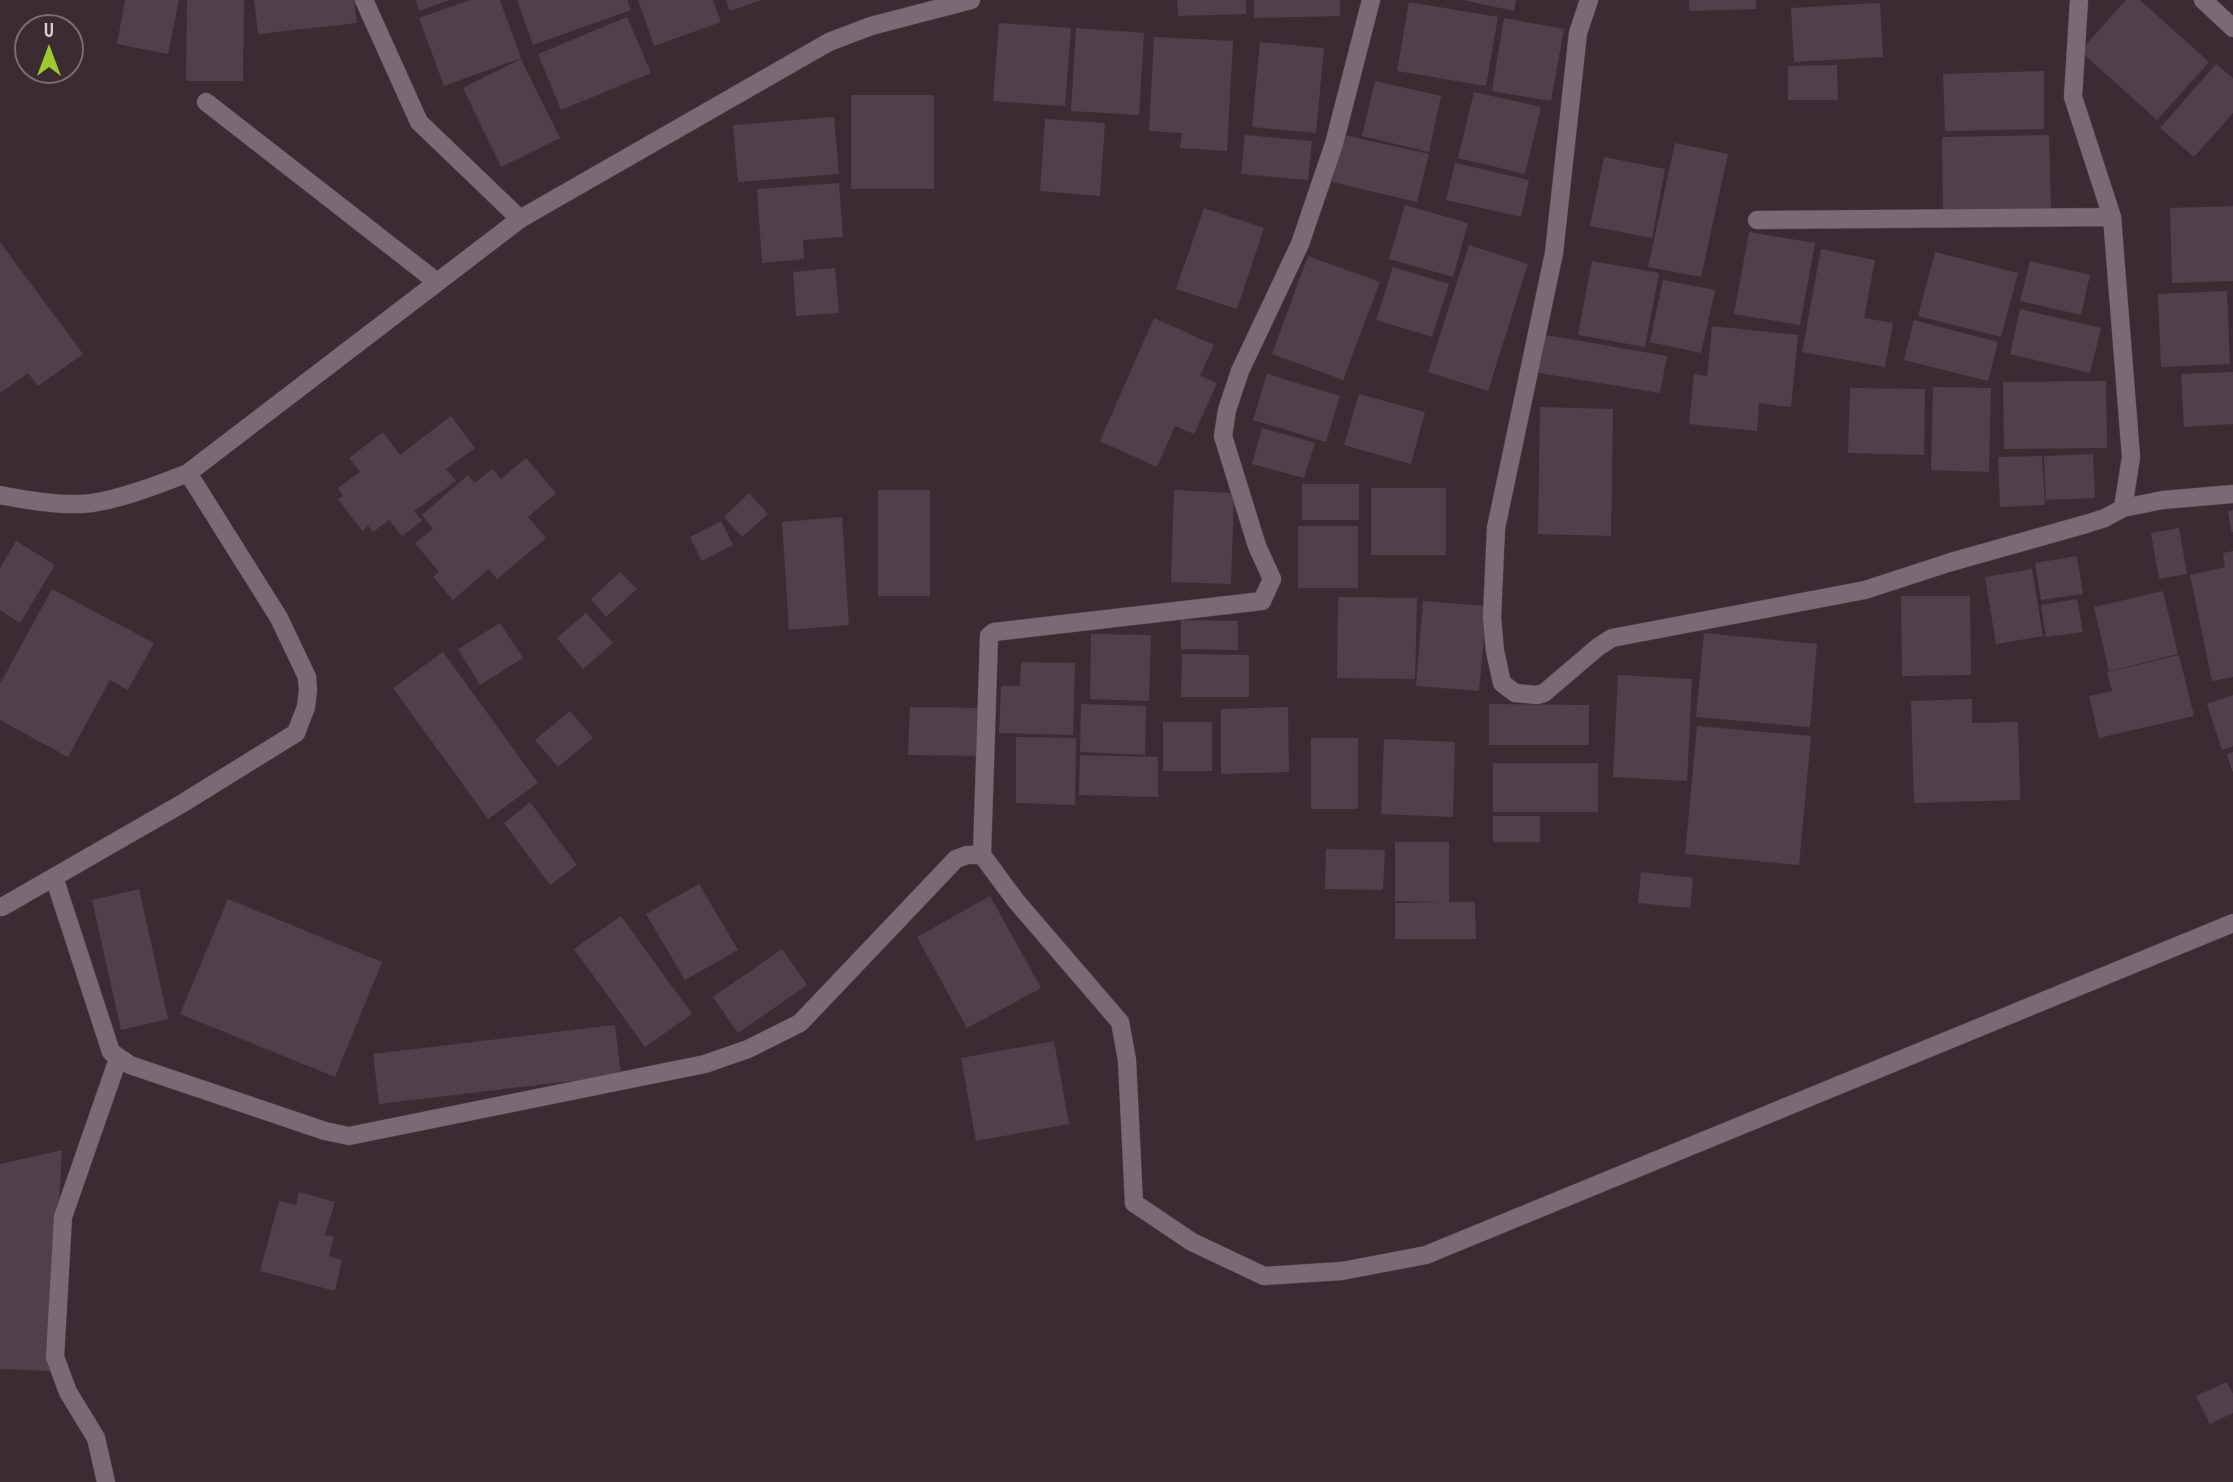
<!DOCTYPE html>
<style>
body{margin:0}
#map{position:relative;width:2233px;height:1482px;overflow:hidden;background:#3b2c34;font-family:"PT Sans Narrow",sans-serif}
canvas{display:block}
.north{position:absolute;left:14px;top:14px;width:70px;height:70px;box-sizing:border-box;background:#3b2c34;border:2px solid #7a6d74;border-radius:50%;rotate:0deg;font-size:19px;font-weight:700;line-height:28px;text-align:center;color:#d8ced3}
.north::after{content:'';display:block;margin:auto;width:24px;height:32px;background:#9fca2d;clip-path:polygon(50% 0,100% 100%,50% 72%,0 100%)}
</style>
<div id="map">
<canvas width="2233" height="1482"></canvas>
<div class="north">U</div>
</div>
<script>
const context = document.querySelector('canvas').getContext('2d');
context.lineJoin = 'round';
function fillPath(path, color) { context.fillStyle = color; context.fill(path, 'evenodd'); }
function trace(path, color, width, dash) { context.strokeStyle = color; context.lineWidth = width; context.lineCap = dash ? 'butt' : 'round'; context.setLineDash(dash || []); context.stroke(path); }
fillPath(new Path2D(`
 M125 0H179L168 54 117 44Z
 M187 0H244L243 81H186Z
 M254 0H354L357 23 258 34Z
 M416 0H449L419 11Z
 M470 0H500L521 58 444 86 419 18Z
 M517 0H627L631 10 533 45Z
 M638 0H713L721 22 654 46Z
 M726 0H761L730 11Z
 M1177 0H1246V14L1178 16Z
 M1254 0H1340V16L1254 18Z
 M1463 0H1516L1514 11Z
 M1689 0H1756V9L1689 11Z
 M2126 0H2140L2209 62 2157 120 2080 51Z
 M1409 2 1498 17 1486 86 1397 71Z
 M1880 3 1883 57 1794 62 1791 8Z
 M627 17 651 73 561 110 538 54Z
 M1504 18 1564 29 1551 101 1492 91Z
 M999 23 1071 28 1065 106 993 101Z
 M1076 28 1144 33 1139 115 1071 111Z
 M1154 37 1233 41 1227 151 1180 148 1182 133 1149 131Z
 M1260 42 1324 48 1316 133 1252 127Z
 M521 59 560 138 501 167 463 88Z
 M2216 64 2233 78V113L2194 157 2160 128Z
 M1837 65 1838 100H1788V66Z
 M2044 71V129L1945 131 1943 74Z
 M1375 81 1441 96 1429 152 1362 136Z
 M1474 92 1541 107 1525 174 1458 158Z
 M851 95H934V189H851Z
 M834 117 839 174 738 182 733 125Z
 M1045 119 1105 123 1100 196 1040 191Z
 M1245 135 1312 141 1308 180 1241 174Z
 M1344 135 1429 154 1417 202 1332 182Z
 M2049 135 2051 210 1943 213 1942 137Z
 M1675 143 1728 154 1701 277 1648 267Z
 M1604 157 1665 169 1652 238 1590 226Z
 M1455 163 1529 180 1521 217 1446 200Z
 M839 183 843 237 803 240 804 259 762 263 757 189Z
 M1405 205 1468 223 1453 277 1389 259Z
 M2233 206V281L2172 283 2170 208Z
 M1204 208 1264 228 1237 309 1176 289Z
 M1749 232 1815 243 1800 325 1734 314Z
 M0 242 83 354 38 386 28 373 0 393Z
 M1469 245 1528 264 1488 391 1428 372Z
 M1821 249 1875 260 1864 318 1893 323 1885 367 1802 352Z
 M1935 252 2018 273 2001 337 1918 316Z
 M1308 256 1380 282 1343 380 1272 354Z
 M1592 261 1659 273 1645 347 1578 335Z
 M2030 261 2090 275 2081 315 2020 301Z
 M1393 267 1449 284 1432 337 1376 320Z
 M835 268 839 313 796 316 793 272Z
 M1663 280 1715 290 1701 353 1650 342Z
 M2227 291 2230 364 2161 367 2158 294Z
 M2020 309 2101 328 2090 373 2010 354Z
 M1154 318 1214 345 1200 376 1217 383 1194 434 1175 426 1157 467 1100 441Z
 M1914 320 1998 342 1988 381 1904 360Z
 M1712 326 1798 335 1791 407 1759 403 1757 431 1689 424 1694 374 1707 376Z
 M1540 334 1667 356 1660 393 1533 372Z
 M2233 372V424L2184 427 2181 374Z
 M1267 374 1340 396 1326 442 1253 420Z
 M2106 381 2107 448 2004 449 2003 382Z
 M1933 387 1991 388 1989 472 1931 470Z
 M1850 388 1925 389 1924 455 1848 453Z
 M1359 394 1425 412 1411 464 1344 445Z
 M1540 407 1613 409 1611 536 1538 534Z
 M451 416 475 448 446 469 456 481 414 511 422 521 402 536 389 520 373 532 368 526 362 531 338 499 343 496 338 488 360 472 349 458 383 432 400 455Z
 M1262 428 1315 443 1304 478 1252 464Z
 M2093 454 2095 498 2046 500 2044 456Z
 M2042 456 2045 505 2000 507 1998 457Z
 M526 458 556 493 528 517 546 538 497 579 489 569 453 600 433 577 439 572 415 543 433 529 422 515 468 475 475 483 492 469 501 479Z
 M1302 484H1359V520H1302Z
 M1371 488H1446V555H1371Z
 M878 490H930V596H878Z
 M1174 490 1234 493 1231 584 1171 582Z
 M749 493 768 514 742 537 724 517Z
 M2233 510V532H2231L2228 511Z
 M842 517 849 625 789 630 782 522Z
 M721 521 733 545 702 561 690 537Z
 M1298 526H1358V588H1298Z
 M2179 528 2187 574 2159 579 2151 533Z
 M16 541 55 565 20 623 0 610V568Z
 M2233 551V677L2212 681 2190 575 2225 567 2223 553Z
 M2077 556 2083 594 2041 600 2035 563Z
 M2032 569 2043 636 1996 644 1985 577Z
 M620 572 637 589 606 617 591 599Z
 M52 589 154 643 128 690 110 680 68 757 0 720V684Z
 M2163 591 2178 654 2109 671 2094 607Z
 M1901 596H1970L1971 675 1902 676Z
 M1338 597 1417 598 1415 679 1337 678Z
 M2077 599 2083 632 2046 637 2041 605Z
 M1423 601 1487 606 1479 691 1416 686Z
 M586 613 613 643 583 669 557 638Z
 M1181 620 1238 621V650L1181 649Z
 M500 623 523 658 480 685 458 649Z
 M1704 633 1817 644 1810 727 1696 717Z
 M1091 634 1151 635 1149 701 1090 699Z
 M443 652 538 783 488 819 393 688Z
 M1182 654 1249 655V697H1181Z
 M2179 655 2194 716 2099 738 2089 696 2112 691 2107 672Z
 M1021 662 1075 663 1073 735 999 733 1001 686H1020Z
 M1618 675 1692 679 1687 781 1613 777Z
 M2233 695V746L2222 750 2207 704Z
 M1972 699V723L2018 722 2020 800 1914 803 1911 701Z
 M1081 704 1146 706 1145 755 1080 752Z
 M1489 704 1589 705V745H1489Z
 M910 707 982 708 981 756 908 755Z
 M1288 707 1289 772 1221 774V709Z
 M570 711 593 738 558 767 535 740Z
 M1163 722H1212V771H1163Z
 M1697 726 1811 736 1799 865 1685 854Z
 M1016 737 1076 738 1075 805 1016 803Z
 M1311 738H1358V809H1311Z
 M1384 739 1455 742 1453 817 1381 814Z
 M2233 752V771H2232L2227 754Z
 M1080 755 1158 757V797L1079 795Z
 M1493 763H1598V812H1493Z
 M530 802 577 865 550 885 504 823Z
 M1493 816H1540V842H1493Z
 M1395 842H1449V902H1475L1476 939H1395V903L1443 902 1395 901Z
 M1326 849 1385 850 1383 890 1325 889Z
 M1641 872 1693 878 1690 908 1638 903Z
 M699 884 738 950 685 980 646 914Z
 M139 889 168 1019 121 1030 92 900Z
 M990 896 1041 988 967 1028 917 937Z
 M228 899 382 962 335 1077 180 1014Z
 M621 916 692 1014 645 1047 574 949Z
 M782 949 807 985 738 1033 713 997Z
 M615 1025 621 1075 379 1104 373 1054Z
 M1054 1041 1069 1124 976 1141 961 1058Z
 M62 1150 50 1371 0 1369V1164Z
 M299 1192 335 1202 325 1235 334 1237 329 1256 342 1260 335 1291 260 1271 279 1201 296 1205Z
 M2227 1382 2233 1394V1413L2210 1424 2196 1396Z`), '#504049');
const street = new Path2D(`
 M364 0 419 122 520 219
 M1589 0 1578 33 1554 253 1496 528 1492 617 1495 651 1502 683 1515 693 1537 695 1544 693 1598 647 1612 638 1865 590 1951 562 2086 524 2105 518 2123 508 2131 457 2112 217 2073 97 2079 0
 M206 102 437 282
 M1757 220 2112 217
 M2123 508 2163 500 2233 494
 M982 855 989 636 994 632 1262 601 1272 579 1257 546 1223 436 1227 410 1240 371 1300 244 1334 144 1371 0
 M54 877 111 1052 130 1065 325 1131 349 1136 705 1064 748 1049 800 1023 956 859 967 855H982L1016 901 1120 1022 1127 1060 1134 1203 1192 1242 1264 1276 1342 1271 1426 1255 2233 923
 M2 907 183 803 296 733 306 707 308 691 307 677 279 618 188 473
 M106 1482 96 1438 68 1392 55 1357 63 1217 118 1059`);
const secondary = new Path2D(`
 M2203 0 2233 28
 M0 495C26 500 55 505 82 504 114 502 158 485 188 473L520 219 829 42 871 26 971 0`);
trace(street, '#54484f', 19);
trace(secondary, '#54484f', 19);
trace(street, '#7b6a73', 18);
trace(secondary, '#7b6a73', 18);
</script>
